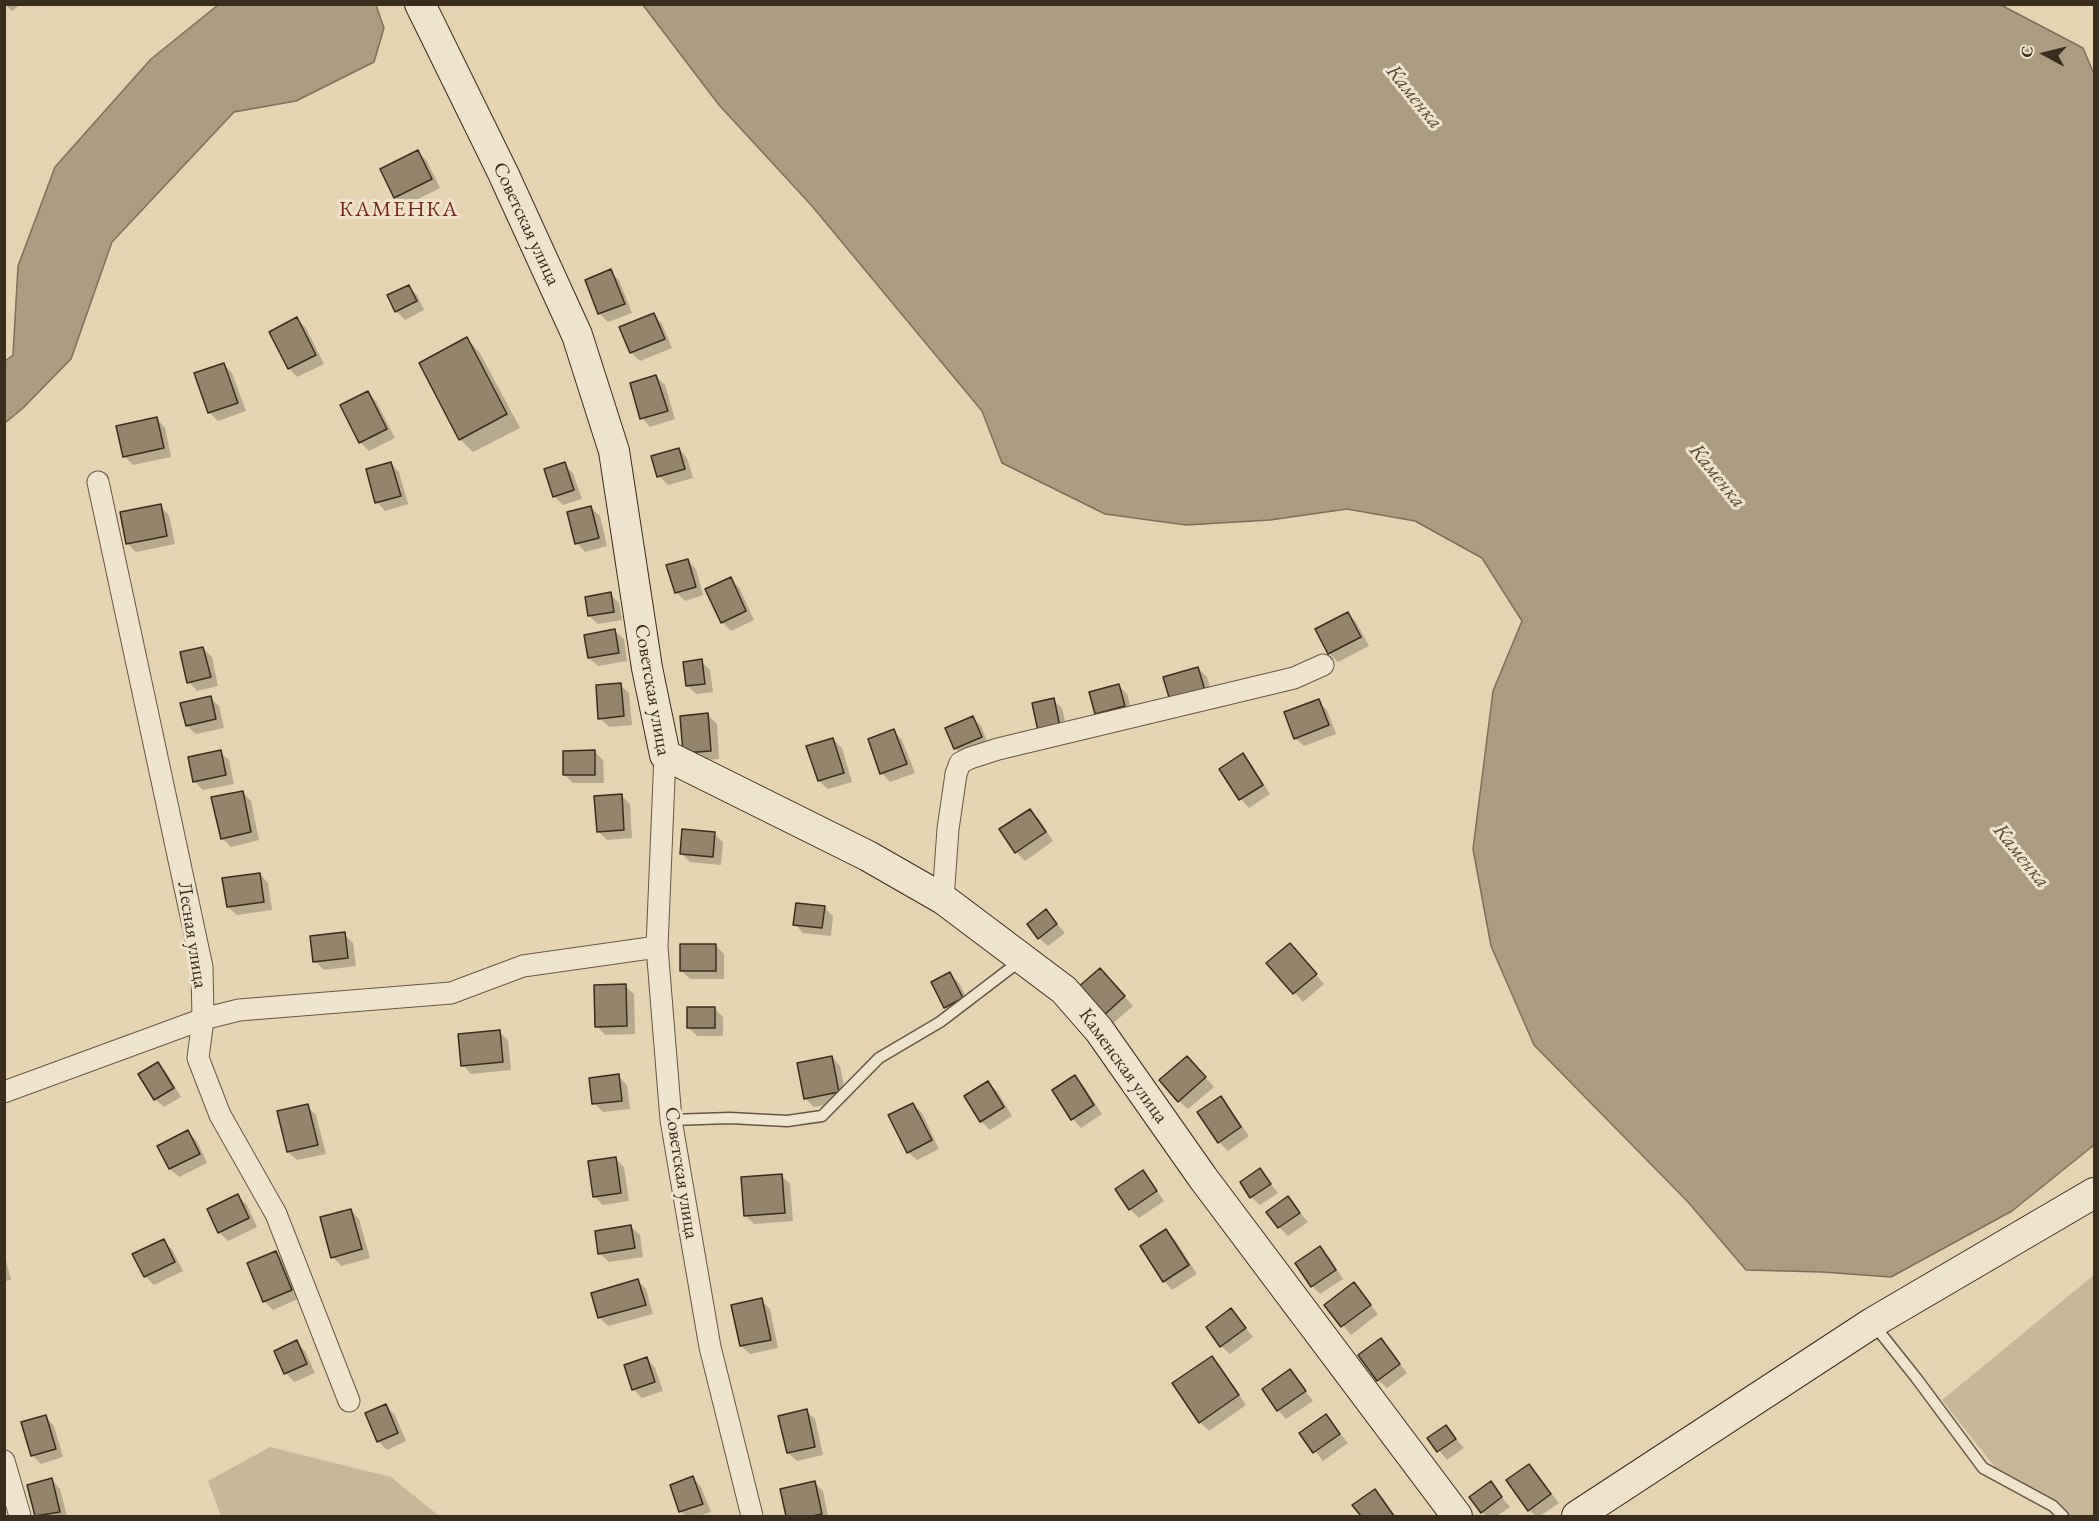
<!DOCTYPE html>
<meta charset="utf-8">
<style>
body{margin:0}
#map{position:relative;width:2099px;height:1521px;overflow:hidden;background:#e5d4b2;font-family:"EB Garamond",serif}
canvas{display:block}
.frame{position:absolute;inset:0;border:6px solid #3a2d1e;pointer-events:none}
.north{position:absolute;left:2015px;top:24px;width:60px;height:60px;-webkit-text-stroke:4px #eee3cd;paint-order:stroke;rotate:277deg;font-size:16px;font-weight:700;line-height:24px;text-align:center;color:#3a2d1e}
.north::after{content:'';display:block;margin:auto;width:21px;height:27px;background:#3a2d1e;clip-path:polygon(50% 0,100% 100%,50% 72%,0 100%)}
</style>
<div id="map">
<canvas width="2099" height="1521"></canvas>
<div class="frame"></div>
<div class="north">С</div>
</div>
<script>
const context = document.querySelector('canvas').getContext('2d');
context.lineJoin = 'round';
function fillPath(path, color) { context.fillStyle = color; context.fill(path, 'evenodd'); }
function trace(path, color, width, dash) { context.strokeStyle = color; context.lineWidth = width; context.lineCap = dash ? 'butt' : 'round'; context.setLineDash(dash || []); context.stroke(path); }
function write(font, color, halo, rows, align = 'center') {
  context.font = font + ' "EB Garamond",serif'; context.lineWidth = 6; context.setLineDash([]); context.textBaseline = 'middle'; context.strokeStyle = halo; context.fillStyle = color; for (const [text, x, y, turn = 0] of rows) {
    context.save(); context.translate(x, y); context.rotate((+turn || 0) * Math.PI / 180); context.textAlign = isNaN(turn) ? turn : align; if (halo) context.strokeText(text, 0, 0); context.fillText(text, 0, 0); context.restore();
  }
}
fillPath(new Path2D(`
 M2094 1275V1516H2058L2012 1489 1942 1400Z
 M270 1447 391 1477 439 1516H221L208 1481Z`), '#c8b899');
const water = new Path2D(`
 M1999 4 2083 48 2094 74V1145L2012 1211 1891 1277 1822 1272 1746 1270 1688 1202 1534 1045 1491 946 1473 849 1493 691 1522 621 1482 558 1415 521 1347 509 1270 520 1186 525 1105 514 1002 463 982 411 812 206 719 105 643 5Z
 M218 5H376L384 28 374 62 296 101 234 112 112 242 71 359 23 408 5 423V361L13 355 18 266 55 167 151 59Z`);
fillPath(water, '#ab9b80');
trace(water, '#7e6f59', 1.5);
fillPath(new Path2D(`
 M5 4H21L12 11Z
 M418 152 427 161 440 188 404 206 395 197Z
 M610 271 619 280 632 313 608 322 600 314 587 281Z
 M408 286 417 295 424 310 405 320 396 311Z
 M654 315 662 324 672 348 640 361 631 352Z
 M297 319 306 328 324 364 297 377 289 368Z
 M467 339 480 353 520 428 473 452 460 439Z
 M224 365 232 373 246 411 218 421 209 412Z
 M656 377 665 385 675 419 650 427 642 418Z
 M368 393 376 401 395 438 369 451 360 442Z
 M157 419 165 428 171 457 133 465 124 456Z
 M679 449 687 458 693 478 668 485 659 476Z
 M391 464 399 472 408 504 385 511 377 502Z
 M564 464 573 473 582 499 563 505 554 496Z
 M160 506 169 515 175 544 136 552 127 543Z
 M591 508 600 516 607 546 585 552 577 543Z
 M687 560 696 569 703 595 685 601 676 592Z
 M730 579 739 587 754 620 731 631 722 622Z
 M610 594 619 603 622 620 598 624 589 616Z
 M1348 614 1356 622 1369 646 1338 662 1329 653Z
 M615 631 624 639 627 661 598 666 589 658Z
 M203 648 212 657 218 686 197 691 189 682Z
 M701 661 710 670 713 692 696 694 688 686Z
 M1198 668 1207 677 1214 702 1181 712Z
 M620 685 629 693 632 725 609 727 600 718Z
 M1118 685 1127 694 1133 714 1106 722 1097 713Z
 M210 698 219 706 224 728 196 734 187 726Z
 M1053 700 1062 708 1068 735 1049 739Z
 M1318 701 1327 710 1336 734 1304 746 1295 738Z
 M708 715 717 724 719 759 693 761 685 752Z
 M972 717 981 726 989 746 964 757 955 748Z
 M894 731 902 740 915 773 890 782 882 773Z
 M833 739 842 748 852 782 828 789 819 781Z
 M594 751 603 760 604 783H573L564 774Z
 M220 752 229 760 234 784 203 790 194 781Z
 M1242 755 1251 764 1270 794 1249 808 1241 799 1221 769Z
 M242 792 251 801 259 840 231 847 222 838Z
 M621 795 630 804 632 838 607 840 599 832Z
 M1030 811 1039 819 1053 841 1025 861 1016 852Z
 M714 834 723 842 721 865 690 862 681 853Z
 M260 874 268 883 272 910 237 915 228 907Z
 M824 907 833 916 831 936 803 933 795 924Z
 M1046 911 1065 933 1048 946 1039 938Z
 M344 934 353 943 356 966 324 970 315 961Z
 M716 946 724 954V979H690L682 971Z
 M1298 953 1324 984 1303 1002 1268 963Z
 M950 974 959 983 971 1007 954 1016 945 1007Z
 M1109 979 1133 1006 1111 1025 1079 989Z
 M625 986 634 994 635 1034 605 1035 597 1026Z
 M714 1008 723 1017V1036H697L689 1028Z
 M499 1032 508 1040 511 1070 471 1074 463 1065Z
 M832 1057 840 1066 847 1101 814 1107 805 1098Z
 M157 1063 166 1072 181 1097 164 1107 155 1099Z
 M1196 1067 1214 1087 1188 1109 1179 1101Z
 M618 1076 627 1085 630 1109 603 1112 594 1103Z
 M1074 1077 1083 1085 1102 1114 1081 1128 1073 1119 1054 1090Z
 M988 1083 997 1091 1012 1116 990 1130 981 1121Z
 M1221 1098 1229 1107 1249 1136 1228 1151 1219 1142Z
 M913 1105 922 1113 939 1149 917 1160 908 1152Z
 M307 1106 316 1115 326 1154 297 1160 288 1152Z
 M188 1132 197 1141 207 1163 179 1177 170 1169Z
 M615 1158 624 1167 629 1201 603 1205 594 1196Z
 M1260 1170 1278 1193 1260 1205 1251 1197Z
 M1143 1172 1151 1181 1164 1201 1139 1218 1130 1209Z
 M781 1175 790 1184 793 1221 754 1224 745 1215Z
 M238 1196 247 1205 257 1227 228 1241 219 1232Z
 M1288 1198 1308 1222 1288 1236 1279 1227Z
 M350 1210 359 1219 370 1258 341 1266 333 1257Z
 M631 1227 640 1235 643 1257 609 1262 600 1254Z
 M1166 1231 1175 1240 1197 1274 1172 1290 1164 1281Z
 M163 1241 172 1249 183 1271 154 1285 145 1276Z
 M1320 1248 1329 1257 1343 1279 1320 1294 1312 1286Z
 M276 1252 284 1261 300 1298 273 1310 264 1301Z
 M4 1253 11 1280 4 1281Z
 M638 1281 646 1289 653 1314 608 1326 600 1318 593 1294Z
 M1354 1284 1378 1314 1351 1335 1326 1305Z
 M761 1300 770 1309 778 1348 750 1354 741 1346Z
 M1231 1310 1253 1337 1230 1354 1221 1346Z
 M1381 1340 1407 1373 1387 1388 1378 1380Z
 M296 1342 305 1351 315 1373 294 1382 286 1373 276 1351Z
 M1212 1358 1220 1366 1246 1405 1209 1431 1200 1422Z
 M647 1359 655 1368 663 1391 642 1398 633 1389Z
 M1290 1371 1313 1401 1286 1419 1278 1410Z
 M386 1406 395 1415 406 1441 387 1450 378 1441Z
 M806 1411 815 1419 823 1455 797 1461 788 1453Z
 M1326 1416 1348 1443 1323 1461 1301 1433Z
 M46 1417 54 1426 63 1457 41 1464 32 1455Z
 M1446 1427 1464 1448 1447 1460 1429 1438Z
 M1529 1466 1559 1503 1540 1516H1536L1529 1510Z
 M693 1478 701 1487 711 1512 699 1516H686L680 1511Z
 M52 1480 60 1489 67 1516H36L28 1486Z
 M814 1483 823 1491 828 1516H787L782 1490Z
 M1490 1483 1510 1507 1497 1516H1486L1471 1497Z
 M1375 1491 1383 1499 1395 1516H1363L1354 1505Z`), '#0003');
const building = new Path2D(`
 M418 150 432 179 394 198 380 169Z
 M611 269 625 304 598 314 585 280Z
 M409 285 417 301 395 312 387 295Z
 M654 313 665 339 630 353 619 327Z
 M297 317 316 355 288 369 269 332Z
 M467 337 507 414 459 440 419 363Z
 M224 363 238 403 208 413 194 373Z
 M656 375 668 411 640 419 630 383Z
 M368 391 387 429 359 443 340 405Z
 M157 417 164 448 123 457 116 426Z
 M679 448 685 469 657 477 651 456Z
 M391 462 401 496 375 503 366 469Z
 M565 462 574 490 553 497 544 469Z
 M161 504 167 536 126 544 120 512Z
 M591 506 599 538 575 544 567 512Z
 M688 559 696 587 675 593 666 565Z
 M731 577 746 611 721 623 705 589Z
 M611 592 614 612 588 616 585 597Z
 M1348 612 1361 637 1328 654 1315 629Z
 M615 629 619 653 588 658 584 635Z
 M203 647 211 677 187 683 180 652Z
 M702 659 705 684 686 686 683 662Z
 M1198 667 1206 694 1171 704 1163 677Z
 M621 683 624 716 598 719 596 685Z
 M1119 684 1125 706 1095 714 1089 692Z
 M211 696 216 719 186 726 180 703Z
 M1054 698 1060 727 1038 731 1032 703Z
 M1319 699 1329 725 1294 739 1284 712Z
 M708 713 711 751 683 753 680 716Z
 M973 716 982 737 954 749 945 728Z
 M894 729 907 764 880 774 868 739Z
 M833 738 844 773 818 781 806 746Z
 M221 750 226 775 193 782 188 757Z
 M595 750V775H563V751Z
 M1243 753 1263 785 1239 800 1219 769Z
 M243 791 251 832 221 839 211 797Z
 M622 794 624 830 597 832 594 796Z
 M1030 809 1046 832 1015 853 999 829Z
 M682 829 715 832 713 857 680 854Z
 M260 873 264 902 227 907 222 878Z
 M796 903 825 906 822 928 793 925Z
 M1046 909 1057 924 1038 939 1027 924Z
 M345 932 348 958 313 962 310 936Z
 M1290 943 1317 974 1293 994 1266 963Z
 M680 944H716V971H680Z
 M1100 968 1125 996 1101 1018 1076 989Z
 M950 972 963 998 944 1008 931 982Z
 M626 984 627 1026 595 1027 594 985Z
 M687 1007H715V1028H687Z
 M500 1030 503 1062 461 1066 458 1034Z
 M832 1056 839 1092 804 1099 797 1063Z
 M1187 1056 1206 1077 1178 1102 1159 1080Z
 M158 1062 174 1088 154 1100 138 1074Z
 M619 1074 622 1101 592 1104 589 1078Z
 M1075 1075 1094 1105 1071 1120 1052 1090Z
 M988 1081 1004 1107 980 1122 964 1096Z
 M1221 1096 1241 1127 1218 1143 1197 1112Z
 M913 1103 932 1140 907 1153 888 1115Z
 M308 1104 318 1145 287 1152 277 1111Z
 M188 1130 200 1154 169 1169 157 1146Z
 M616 1157 621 1193 593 1197 588 1161Z
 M1260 1168 1271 1184 1250 1198 1240 1182Z
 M1143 1170 1157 1191 1129 1210 1115 1189Z
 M782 1174 785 1213 744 1216 741 1177Z
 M238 1194 249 1218 218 1233 207 1209Z
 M1288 1196 1300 1213 1278 1228 1266 1212Z
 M351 1209 362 1249 331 1258 320 1217Z
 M631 1225 635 1248 598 1254 595 1231Z
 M1166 1229 1189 1265 1163 1282 1140 1246Z
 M164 1239 175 1262 144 1277 132 1254Z
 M1320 1246 1336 1270 1311 1287 1295 1263Z
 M276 1251 292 1290 263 1302 247 1263Z
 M638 1279 646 1305 598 1318 591 1293Z
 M1354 1282 1371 1305 1341 1327 1324 1305Z
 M762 1298 771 1340 740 1346 731 1305Z
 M1231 1308 1246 1328 1220 1347 1206 1327Z
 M1381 1338 1400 1364 1377 1381 1358 1355Z
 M297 1340 307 1364 284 1374 274 1351Z
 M1212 1356 1239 1395 1199 1423 1172 1383Z
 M647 1357 655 1382 632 1390 624 1365Z
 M1290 1369 1306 1391 1277 1411 1262 1389Z
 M386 1404 398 1433 377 1442 365 1413Z
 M807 1409 815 1447 787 1453 778 1416Z
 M1326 1414 1340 1434 1313 1453 1299 1433Z
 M46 1415 56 1449 31 1456 21 1422Z
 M1446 1425 1456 1439 1437 1452 1427 1438Z
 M1529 1464 1551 1494 1528 1511 1506 1480Z
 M693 1476 703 1504 679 1512 670 1485Z
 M52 1478 60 1512 35 1516 27 1485Z
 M815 1481 822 1514 812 1516H786L780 1489Z
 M1491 1481 1502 1497 1481 1513 1469 1497Z
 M1375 1489 1394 1516H1361L1352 1505Z`);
fillPath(building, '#93846b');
trace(building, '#3a2d1e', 1.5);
const lane = new Path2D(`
 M671 1120 730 1118 787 1121 822 1116 879 1058 940 1022 1020 961
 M1874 1325 1917 1379 1983 1468 2053 1506 2063 1516`);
const street = new Path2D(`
 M98 482 202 967 203 1019 198 1058 220 1115 276 1214 349 1401
 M665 755 657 947 671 1120 710 1347 752 1516
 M943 899 948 829 956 774 960 763 970 758 998 749 1294 678 1323 665
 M4 1092 203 1019 239 1010 451 993 523 966 657 947
 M4 1461 20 1516`);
const secondary = new Path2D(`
 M420 4 503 173 577 335 614 451 647 668 665 755 868 856 943 899 1064 990 1099 1030 1203 1178 1457 1516
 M1577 1516 1872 1323 2094 1193`);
trace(lane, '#655743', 13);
trace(street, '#655743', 23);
trace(secondary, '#3a2d1e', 32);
trace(lane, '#eee3cd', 10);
trace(street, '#eee3cd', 21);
trace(secondary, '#eee3cd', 30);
write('20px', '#3a2d1e', '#eee3cd', [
 ["Советская улица",526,224,65],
 ["Советская улица",652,690,80],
 ["Лесная улица",192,935,81],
 ["Каменская улица",1123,1066,54],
 ["Советская улица",681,1173,81]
]);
write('italic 21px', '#564836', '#eee3cd', [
 ["Каменка",1414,97,51],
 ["Каменка",1717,476,51],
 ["Каменка",2021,856,51]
]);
context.letterSpacing = '1.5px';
write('22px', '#7a1f14', '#eee3cd', [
 ["КАМЕНКА",399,210]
]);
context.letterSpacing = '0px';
</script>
